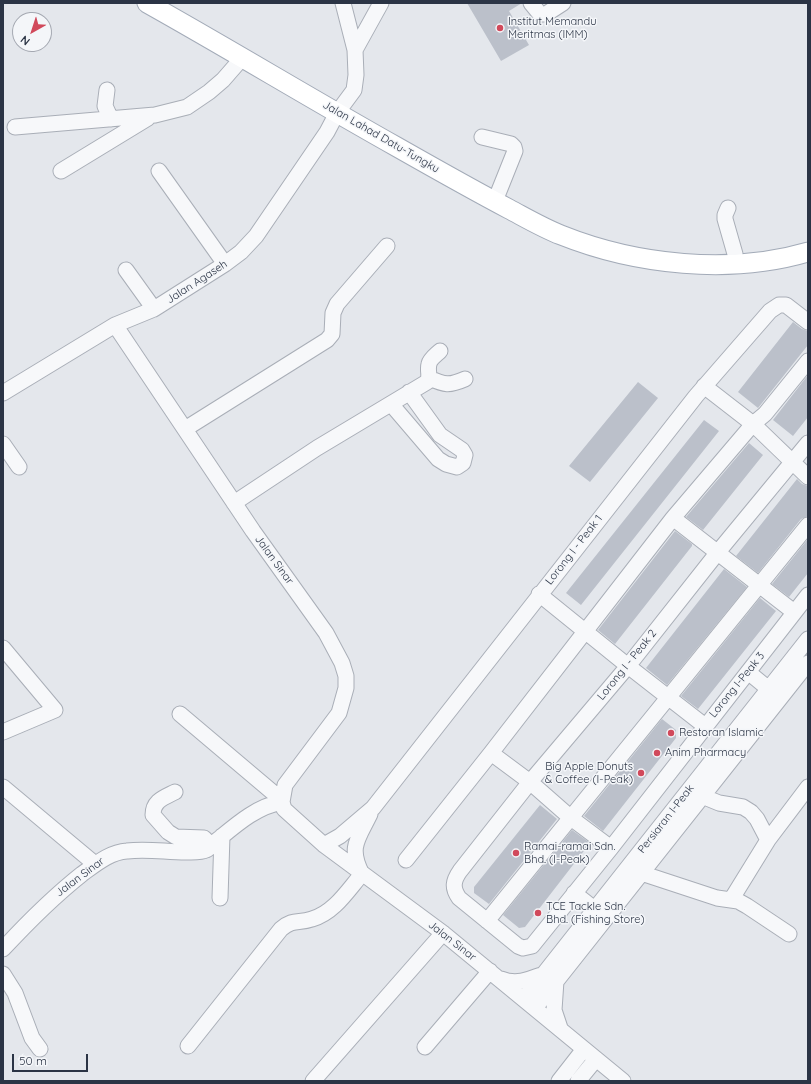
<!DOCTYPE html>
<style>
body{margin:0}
#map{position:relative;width:811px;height:1084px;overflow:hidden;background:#e4e7ec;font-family:Quicksand,sans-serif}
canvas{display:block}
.frame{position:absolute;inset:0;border:4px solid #2b3445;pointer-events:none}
.north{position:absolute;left:12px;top:12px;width:40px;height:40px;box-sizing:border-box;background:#f4f6f9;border:1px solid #a4a8b1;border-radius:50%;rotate:219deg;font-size:11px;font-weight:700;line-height:16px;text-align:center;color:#2b3445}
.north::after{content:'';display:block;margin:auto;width:14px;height:18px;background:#d1495b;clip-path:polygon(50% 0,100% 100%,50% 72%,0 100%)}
.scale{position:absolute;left:12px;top:1054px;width:76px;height:18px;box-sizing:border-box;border:2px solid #2b3445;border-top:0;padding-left:5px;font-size:12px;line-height:14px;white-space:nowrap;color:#2b3445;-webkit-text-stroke:3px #f4f6f9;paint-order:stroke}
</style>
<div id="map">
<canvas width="811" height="1084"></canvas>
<div class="frame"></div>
<div class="north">N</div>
<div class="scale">50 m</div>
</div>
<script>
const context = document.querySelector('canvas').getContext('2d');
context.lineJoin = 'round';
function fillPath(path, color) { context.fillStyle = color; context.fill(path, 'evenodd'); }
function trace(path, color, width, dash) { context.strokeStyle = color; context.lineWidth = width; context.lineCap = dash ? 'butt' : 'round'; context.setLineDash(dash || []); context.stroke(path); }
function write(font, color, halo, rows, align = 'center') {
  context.font = font + ' Quicksand,sans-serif'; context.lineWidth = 3; context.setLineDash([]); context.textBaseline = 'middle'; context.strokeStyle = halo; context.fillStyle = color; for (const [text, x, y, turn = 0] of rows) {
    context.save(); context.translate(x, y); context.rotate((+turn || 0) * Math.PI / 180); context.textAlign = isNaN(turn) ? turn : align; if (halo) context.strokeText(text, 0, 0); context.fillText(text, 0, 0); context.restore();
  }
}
fillPath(new Path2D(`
 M467 3H522L509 11 529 45 501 61Z
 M793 322 802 329 808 331V345L758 408 738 392Z
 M808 375V417L793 436 773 420Z
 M638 382 658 398 590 482 569 466Z
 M704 420 719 431 581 605 566 593Z
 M749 443 763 455 703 530 686 517Z
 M797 479 802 484 808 486V516L801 519 758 573 736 556Z
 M675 531 692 544V546L615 644 598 630Z
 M808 539V573L789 597 772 584Z
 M724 569 747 587 667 685 646 668Z
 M760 598 776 611 698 709 681 696Z
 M662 719 676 730V738L603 831 584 816Z
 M540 805 557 819 489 904 474 893V887Z
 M572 830 590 843 525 927 519 928 503 915Z`), '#bbc0ca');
const minor = new Path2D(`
 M531 3 540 14H546L563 3
 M355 50 381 3
 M107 90 105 106 111 119
 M15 127 155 115 187 107 209 92 223 80 243 57
 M482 137 511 144 514 147 515 151 495 201
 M61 171 148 118
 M159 171 225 264
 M728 208 725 215V219L735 254
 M126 270 154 309
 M115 325 253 531 326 633 342 663 346 676V688L339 713 285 785 282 802 284 809 324 845 443 933 623 1081
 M429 378C445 385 449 386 465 379
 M704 386 753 424 808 477
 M3 393 115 325 154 309 225 264 241 252 256 236 327 132 337 113 354 90 356 75 355 50 343 3
 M391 404 438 459 446 464 457 467 463 463 465 455 462 450 440 435 409 392
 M185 429 327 340 332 334 333 313 337 304 387 246
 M808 443 718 552 628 666 530 782 460 871C453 881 452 888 459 898L518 946 523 948 532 946 611 848 808 595
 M3 444 19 467
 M234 503 317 448 427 382C431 376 427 371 429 364 430 359 436 355 440 351
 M673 518 794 612
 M539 594 628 666 705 726
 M3 648 55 710 3 732
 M748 672 776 695
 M180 714 277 796 282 802
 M491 753 530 782 571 818 611 848
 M3 787 95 864
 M175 792C163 798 153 801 153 815L168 832 176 837 204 838 211 845
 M702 796 719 803 743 807 751 812 757 819 768 840
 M324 845 340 836 373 808 696 396 770 311 779 305H786L808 322
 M406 860 491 753 673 518 753 424 765 414 808 361
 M641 873 717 898 738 901 747 906 789 934
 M574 893 603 916
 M220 898 222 836
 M731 900 768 840 808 787
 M487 921 808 525
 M3 949C28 922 53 897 82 874 96 864 110 852 127 851 149 848 170 853 191 852 195 852 202 852 206 850 211 848 215 841 220 838 238 823 258 806 282 802
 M3 974 15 993 32 1038 40 1049
 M501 979C519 986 529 978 545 974
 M556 981 554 1010 560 1028
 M524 999 808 639
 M535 1008 808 663
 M188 1046 281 929C294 918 298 924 312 919 334 913 348 890 362 874 348 847 358 839 370 814
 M425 1047 490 971
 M313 1081 443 933
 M559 1081 584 1049
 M578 1081 596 1059`);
const major = new Path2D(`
 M147 3C231 50 313 100 397 147 434 168 471 189 509 209 526 218 543 228 561 235 636 265 730 275 808 252`);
trace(minor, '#a9aeb7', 17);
trace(major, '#a3abb8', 21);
trace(minor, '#f7f8fa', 15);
trace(major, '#fff', 19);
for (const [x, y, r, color] of [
 [500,28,4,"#d1495b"],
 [671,733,4,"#d1495b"],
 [657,753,4,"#d1495b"],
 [641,773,4,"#d1495b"],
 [516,853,4,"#d1495b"],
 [538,913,4,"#d1495b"]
]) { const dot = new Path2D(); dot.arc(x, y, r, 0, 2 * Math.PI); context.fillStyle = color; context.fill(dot); trace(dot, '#f4f6f9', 1.5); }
write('11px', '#2b3445', '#f4f6f9', [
 ["Institut Memandu",508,22],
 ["Meritmas (IMM)",508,35],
 ["Restoran Islamic",679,733],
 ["Anim Pharmacy",665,753],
 ["Big Apple Donuts",633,767,"right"],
 ["& Coffee (I-Peak)",633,780,"right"],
 ["Ramai-ramai Sdn.",524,847],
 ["Bhd. (I-Peak)",524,860],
 ["TCE Tackle Sdn.",546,907],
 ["Bhd. (Fishing Store)",546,920]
], 'left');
write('11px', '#2b3445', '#f4f6f9', [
 ["Jalan Lahad Datu-Tungku",381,137,30],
 ["Jalan Agaseh",197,282,-33],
 ["Lorong I - Peak 1",574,550,-52],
 ["Jalan Sinar",274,560,54],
 ["Lorong I - Peak 2",627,665,-51],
 ["Lorong I-Peak 3",737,685,-51],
 ["Persiaran I-Peak",666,819,-52],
 ["Jalan Sinar",80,877,-37],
 ["Jalan Sinar",452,941,38]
]);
</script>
